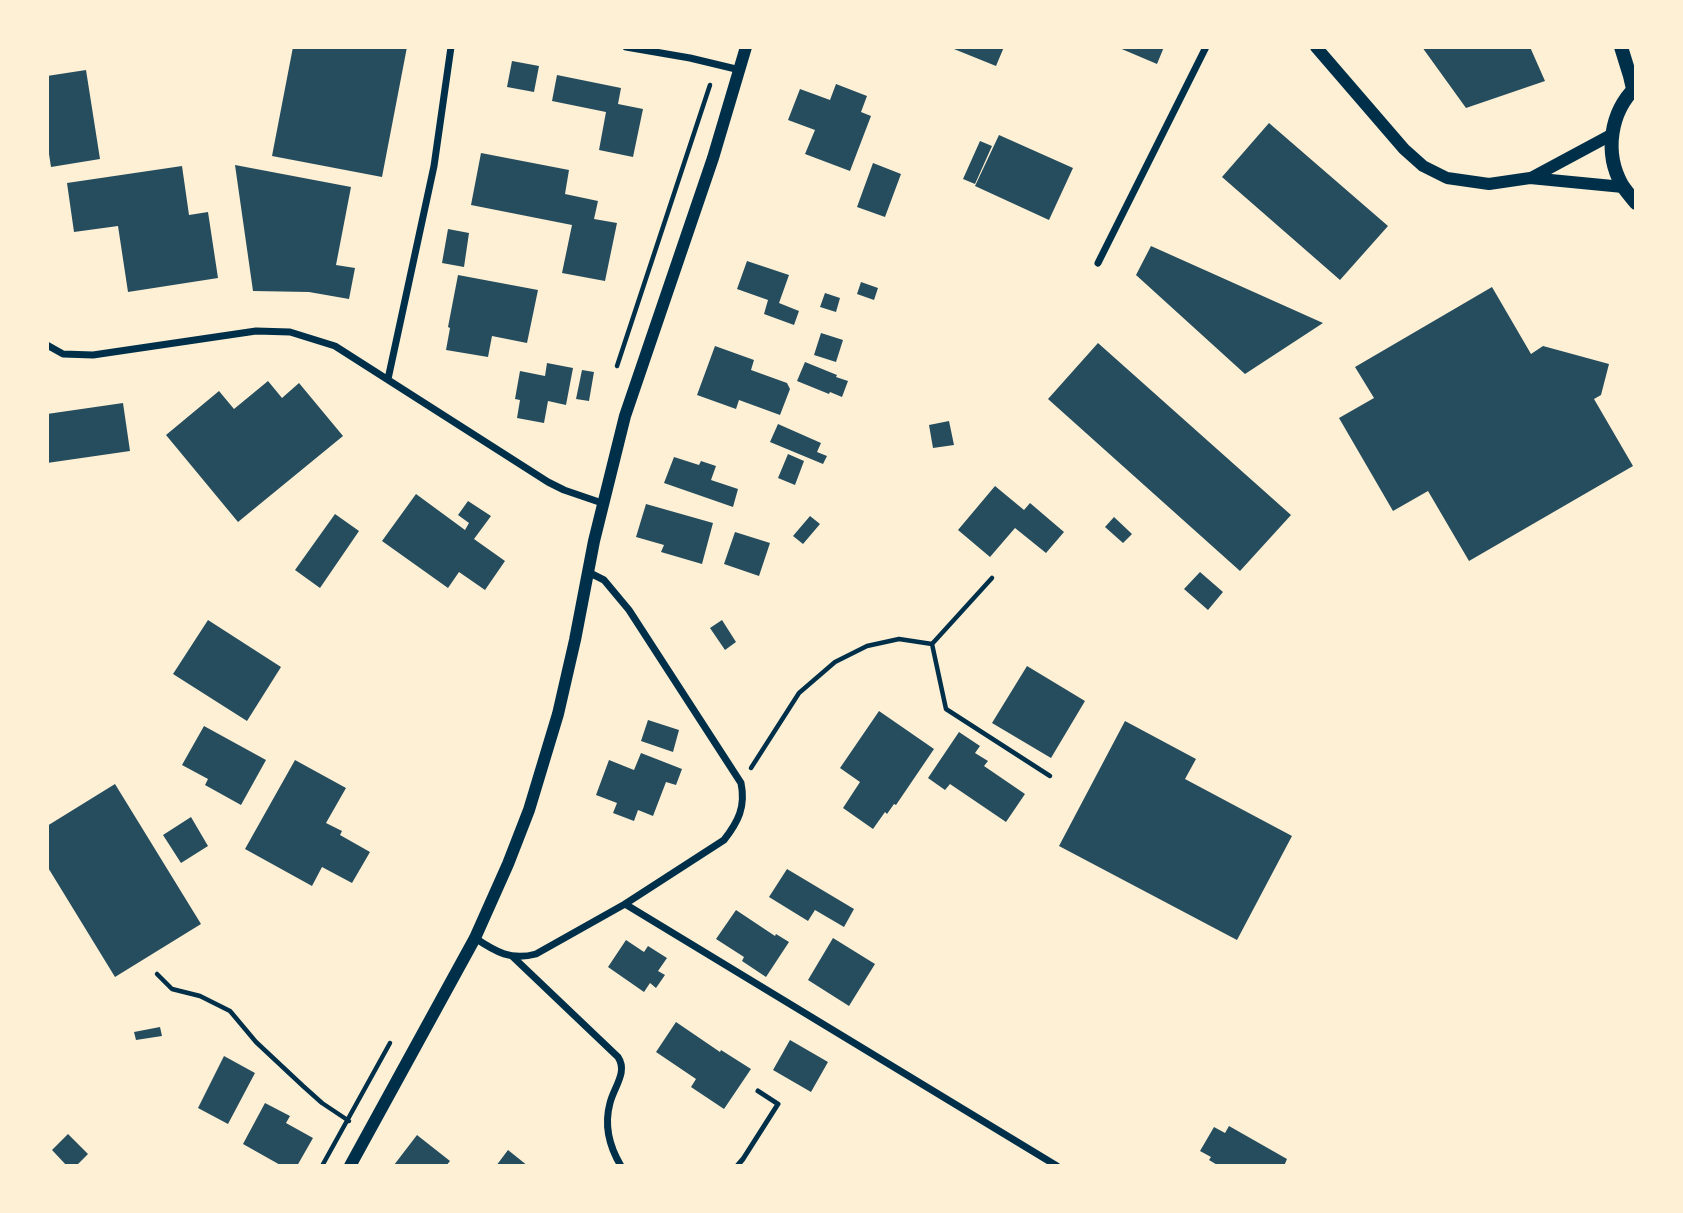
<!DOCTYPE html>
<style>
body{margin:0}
#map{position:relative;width:1683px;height:1213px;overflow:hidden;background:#fdf0d5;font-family:"IBM Plex Serif",serif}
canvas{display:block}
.frame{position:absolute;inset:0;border:49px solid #fdf0d5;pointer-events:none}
</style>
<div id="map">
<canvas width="1683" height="1213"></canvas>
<div class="frame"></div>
</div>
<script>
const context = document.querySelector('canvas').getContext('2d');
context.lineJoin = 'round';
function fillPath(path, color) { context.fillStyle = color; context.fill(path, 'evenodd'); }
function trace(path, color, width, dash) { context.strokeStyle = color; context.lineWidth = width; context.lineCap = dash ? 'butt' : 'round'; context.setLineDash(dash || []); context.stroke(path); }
fillPath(new Path2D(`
 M293 47H407L382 177 272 156Z
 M949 47H1004L996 66Z
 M1117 47H1164L1157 64Z
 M1422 47H1530L1545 81 1466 108Z
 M512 61 539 66 534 92 507 87Z
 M86 70 100 159 51 167 47 141V76Z
 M557 75 621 88 618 104 643 109 633 157 599 150 606 112 552 101Z
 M836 84 867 96 861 112 871 116 850 171 805 154 815 130 788 120 800 89 830 100Z
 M1269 123 1388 226 1340 280 1222 177Z
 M999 135 1073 168 1049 220 975 186Z
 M980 141 992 146 975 184 963 179Z
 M481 153 569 170 565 194 598 201 594 219 617 223 605 281 562 273 572 225 471 205Z
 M873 163 901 174 885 217 857 207Z
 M235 165 351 187 336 265 355 268 349 299 309 292 253 291Z
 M182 166 189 215 208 212 218 278 128 292 118 226 74 232 67 183Z
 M448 229 469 233 464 267 442 263Z
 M1151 246 1323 323 1245 374 1136 275Z
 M747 261 789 275 779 303 799 311 794 325 764 314 768 300 737 289Z
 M458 275 538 290 527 343 492 336 488 357 446 350 450 328 448 327Z
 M861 282 878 288 874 300 857 294Z
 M1492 287 1531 354 1543 346 1609 364 1601 395 1594 399 1633 466 1469 561 1428 491 1393 511 1339 418 1374 398 1355 367Z
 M825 293 840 298 836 312 820 307Z
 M821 333 843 340 836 362 814 355Z
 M1098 343 1291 515 1240 571 1048 399Z
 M715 346 754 360 751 370 787 383 790 389 780 415 739 400 736 409 697 395Z
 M805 362 837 375 836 377 848 381 842 397 830 392 829 394 797 381Z
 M547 363 573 368 566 405 548 401 544 423 517 418 520 400 515 399 520 371 545 376Z
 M582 370 594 372 589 401 576 399Z
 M268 381 282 398 299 383 343 436 238 522 166 435 219 391 234 409Z
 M123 403 130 451 47 463V414Z
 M949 421 954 445 933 448 929 425Z
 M778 424 821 443 817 452 827 456 823 464 770 442Z
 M788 454 804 461 795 485 778 478Z
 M674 457 699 465 701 461 716 466 711 480 738 489 733 507 664 483Z
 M995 486 1024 510 1030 503 1064 532 1046 553 1015 528 990 557 958 530Z
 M416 494 465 530 469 523 458 515 468 501 491 516 474 539 505 561 485 590 459 572 448 588 382 541Z
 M646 504 713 523 702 564 661 552 664 545 636 537Z
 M335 514 359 531 320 588 295 570Z
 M810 516 820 524 803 544 793 536Z
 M1114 517 1132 534 1123 543 1105 527Z
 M735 532 770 543 759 576 724 564Z
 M1200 572 1223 592 1208 610 1184 589Z
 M208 620 281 667 247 721 173 674Z
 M722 620 736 642 725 650 710 628Z
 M1027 666 1085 701 1051 758 992 723Z
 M879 711 934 749 896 805 894 804 887 814 885 812 873 829 843 808 860 782 840 768Z
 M648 720 679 730 673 752 641 741Z
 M1125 721 1196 759 1185 779 1292 836 1237 940 1059 846Z
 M204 726 266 760 241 805 205 785 208 779 182 765Z
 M959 732 980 746 975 753 988 761 984 766 1025 794 1006 822 950 784 945 790 928 778Z
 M641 753 682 769 676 785 666 782 653 816 638 810 634 821 613 813 617 803 596 795 609 760 634 770Z
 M295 760 346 788 326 823 342 831 340 835 370 852 352 883 322 867 312 886 245 849Z
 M115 784 201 924 115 977 47 866V826Z
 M191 817 208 846 181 863 163 835Z
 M787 869 854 909 844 927 815 910 808 921 769 897Z
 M736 910 775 936 776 934 789 942 766 977 742 961 744 957 716 939Z
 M833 938 875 964 849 1006 808 980Z
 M626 940 644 952 648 946 667 958 658 971 665 975 656 988 650 983 644 992 608 967Z
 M676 1022 720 1052 721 1050 751 1069 724 1109 691 1087 696 1079 656 1052Z
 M160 1027 162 1036 136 1040 134 1032Z
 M790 1040 828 1062 811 1092 773 1070Z
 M224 1056 255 1073 228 1124 198 1108Z
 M265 1103 290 1116 286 1123 313 1138 297 1166H282L243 1144Z
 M1229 1126 1287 1159 1284 1166H1219L1209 1160 1211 1157 1200 1151 1214 1127 1225 1133Z
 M68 1134 88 1154 76 1166H67L52 1150Z
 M417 1135 450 1161 446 1166 394 1165Z
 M508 1150 528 1166H496Z`), '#264d5e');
trace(new Path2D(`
 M617 366 710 85
 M932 644 946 709 1050 776
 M751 768 799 693 835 662 867 646 899 639 932 644 992 578
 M157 974 172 989 200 996 230 1011 256 1042 303 1086 322 1103 349 1121
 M322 1166 390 1043`), '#003049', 4.5);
trace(new Path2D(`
 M737 1166 743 1159 778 1104 758 1091`), '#003049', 5);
trace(new Path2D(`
 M626 47 690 58 740 70
 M1098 263 1206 47
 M47 345 63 354 93 355 256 331 290 332 335 346 548 482 564 490 602 503
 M388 379 434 166 451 47
 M625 904 1057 1166
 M475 938C496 952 511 961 536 954L625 904 724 840C738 822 746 807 741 783L629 610 604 580 588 572
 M512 956 618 1057C628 1072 614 1087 610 1103 604 1125 609 1146 621 1166`), '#003049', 7);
trace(new Path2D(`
 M1316 47 1404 149 1423 166 1447 178 1489 184 1530 178 1623 187
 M1531 178 1611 135
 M350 1166 475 938 508 864 529 810 558 714 575 640 594 541 625 416 713 158 746 47`), '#003049', 12);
trace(new Path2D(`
 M1621 47 1630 76 1633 89
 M1636 87C1610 112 1604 153 1622 185 1626 191 1631 197 1636 203`), '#003049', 14);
</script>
